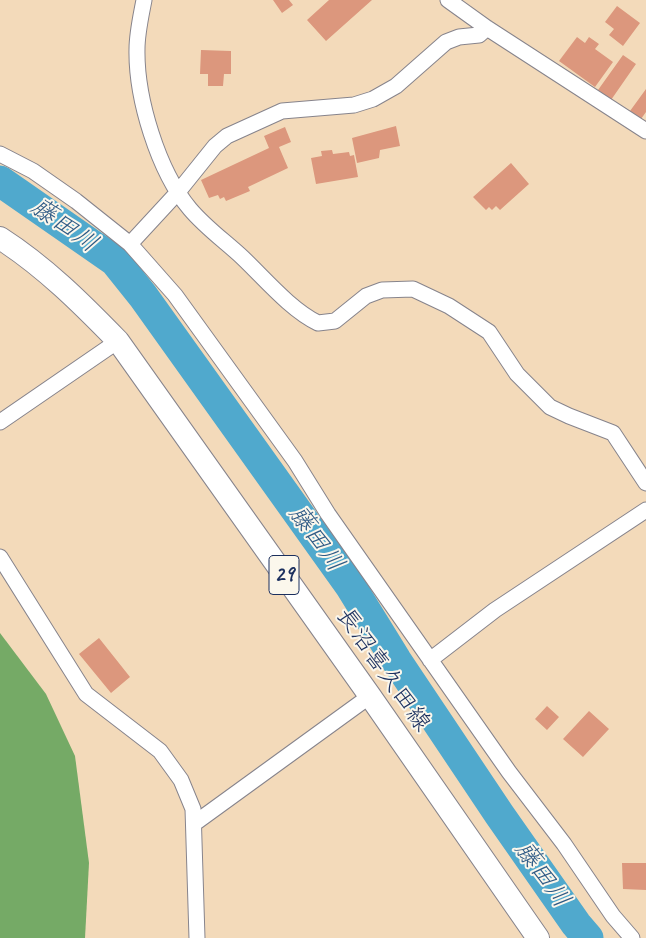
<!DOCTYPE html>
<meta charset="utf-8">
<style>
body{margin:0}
canvas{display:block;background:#f3daba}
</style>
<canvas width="646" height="938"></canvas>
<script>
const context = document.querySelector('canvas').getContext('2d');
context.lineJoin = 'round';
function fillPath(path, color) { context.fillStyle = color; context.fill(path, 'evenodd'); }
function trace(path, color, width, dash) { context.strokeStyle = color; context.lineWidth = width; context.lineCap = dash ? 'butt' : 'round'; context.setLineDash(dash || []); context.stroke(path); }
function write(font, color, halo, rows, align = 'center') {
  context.font = font + ' Caveat,"Klee One",sans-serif'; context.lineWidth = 4; context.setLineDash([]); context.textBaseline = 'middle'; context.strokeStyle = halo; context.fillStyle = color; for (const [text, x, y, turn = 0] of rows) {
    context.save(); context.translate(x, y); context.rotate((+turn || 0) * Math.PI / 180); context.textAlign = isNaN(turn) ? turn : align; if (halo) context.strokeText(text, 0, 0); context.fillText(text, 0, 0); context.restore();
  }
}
fillPath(new Path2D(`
 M0 633 46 694 75 756 89 863 85 938H0Z`), '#75aa66');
trace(new Path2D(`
 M0 181 115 261 143 296 351 587 396 660 499 814 576 924 588 938`), '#50a9cd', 31);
fillPath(new Path2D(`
 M273 0H289L293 5 282 13Z
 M329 0H372L326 41 307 20Z
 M617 6 640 23 623 46 609 35 614 29 605 22Z
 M577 37 585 43 589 37 599 44 595 49 613 62 595 87 559 61Z
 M201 50 231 51V74H224L223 86H208V74H200Z
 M623 55 636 64 611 100 598 90Z
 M646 89V112L641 119 630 111Z
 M396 126 400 146 380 150 379 158 357 163 352 138Z
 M285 127 291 142 279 147 288 168 248 187 250 191 226 201 224 197 220 199 218 195 209 198 201 180 269 148 264 136Z
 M332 150 333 154 349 152 350 156 354 155 358 177 316 184 311 158 322 156 321 151Z
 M511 163 529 184 500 210 496 206 492 210 489 207 486 210 473 197Z
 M99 638 130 677 111 693 79 654Z
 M547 706 559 717 547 730 535 719Z
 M589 711 609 729 583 757 563 739Z
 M622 863H646V890L623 889Z`), '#dc977d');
const street = new Path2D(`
 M144 0C141 16 137 33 137 49 136 98 158 171 190 209 206 228 226 242 243 258 265 279 291 310 318 323L335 321 366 296 382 290 413 289 449 306 489 332 517 374 550 407 569 416 613 433 646 483
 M448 0 487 28 646 131
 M0 154 33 171 76 201 130 244 175 295 295 461 328 514 509 772 564 844 613 916 632 938
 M130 244 178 192 215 146 227 136 282 111 354 105 373 99 396 86 446 42 459 37 479 35 487 28
 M0 422 118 341
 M0 557 86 694 160 751 181 780 193 809 197 938
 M430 660 495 610 646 510
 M195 823 370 696`);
const primary = new Path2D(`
 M0 238C45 267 81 303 118 341L370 696 538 938`);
trace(street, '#87848c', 17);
trace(primary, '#87848c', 24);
trace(street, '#fff', 15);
trace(primary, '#fff', 22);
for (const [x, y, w] of [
 [284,575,30]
]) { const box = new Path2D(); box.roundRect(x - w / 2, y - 19.5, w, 39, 4); context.fillStyle = '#fbf7ec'; context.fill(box); trace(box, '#1b2f5e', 1); }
write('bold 22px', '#1b2f5e', null, [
 ["29",284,575]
]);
write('24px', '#1b2f5e', '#fbf7ec', [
 ["長沼喜久田線",383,670,55]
]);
write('italic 25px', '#2e5a85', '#fbf7ec', [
 ["藤田川",64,226,35],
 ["藤田川",316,539,54],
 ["藤田川",542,875,54]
]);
</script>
